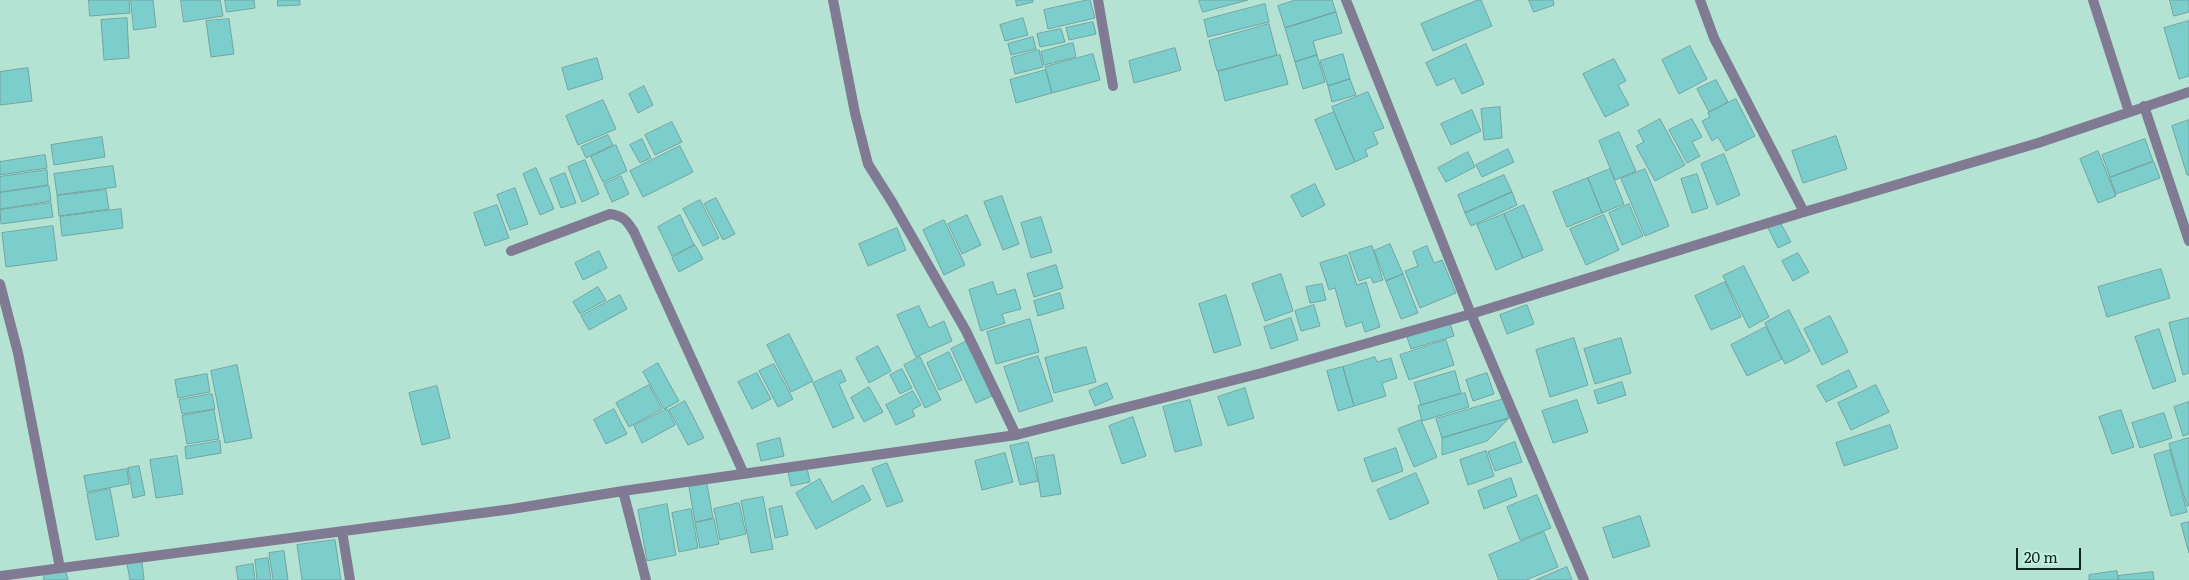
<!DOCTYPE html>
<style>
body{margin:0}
#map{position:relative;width:2189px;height:580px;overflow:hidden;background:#b4e3d4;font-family:Literata,serif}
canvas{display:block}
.scale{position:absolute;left:2016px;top:548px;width:65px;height:22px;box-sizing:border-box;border:2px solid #11241e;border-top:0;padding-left:6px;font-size:15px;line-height:18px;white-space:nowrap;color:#11241e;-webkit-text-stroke:4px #c1f0e1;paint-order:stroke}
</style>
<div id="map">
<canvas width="2189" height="580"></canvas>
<div class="scale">20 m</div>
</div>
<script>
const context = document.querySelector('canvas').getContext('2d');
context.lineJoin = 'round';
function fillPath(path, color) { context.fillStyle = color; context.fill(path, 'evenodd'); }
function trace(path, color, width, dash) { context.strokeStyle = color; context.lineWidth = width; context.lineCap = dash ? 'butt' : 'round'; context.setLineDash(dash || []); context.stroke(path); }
const building = new Path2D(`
 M89 0H129L130 13 90 16Z
 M131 0H153L156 27 134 30Z
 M181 0H220L223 16 184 22Z
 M225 0H254L255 8 227 12Z
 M278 0H300V5L278 6Z
 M1016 0H1033V2L1017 6Z
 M1087 0H1090L1095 18 1048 29 1044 10Z
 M1199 0H1248L1203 12Z
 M1296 0H1332L1336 12 1285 28 1278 6Z
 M1478 0H1481L1492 26 1433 51 1421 24Z
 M1529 0H1553L1554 5 1534 12Z
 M2170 0H2189V12L2174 16Z
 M1265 4 1269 22 1208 37 1204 20Z
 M1336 12 1342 33 1313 41 1317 55 1295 62 1285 28Z
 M127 18 129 58 104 60 101 20Z
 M1023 18 1028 35 1005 41 1000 25Z
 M229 19 234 54 211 57 206 21Z
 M2189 21V76L2179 79 2164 28Z
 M1093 22 1096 34 1069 40 1066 28Z
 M1269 24 1277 55 1217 71 1209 41Z
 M1061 29 1065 42 1040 47 1037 34Z
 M1033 37 1036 49 1011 55 1008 44Z
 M1073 43 1076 57 1044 65 1041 52Z
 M1466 44 1484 84 1462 94 1454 78 1437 86 1426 63Z
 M1690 46 1707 79 1679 94 1662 60Z
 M1175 48 1181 70 1134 83 1129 61Z
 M1039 50 1043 67 1015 74 1011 58Z
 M1093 54 1100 80 1052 93 1045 67Z
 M1343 54 1350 79 1328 86 1320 61Z
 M1280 55 1288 84 1225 101 1218 72Z
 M1317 55 1325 82 1303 89 1295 62Z
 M597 58 603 79 568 90 562 68Z
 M1614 59 1626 81 1618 85 1629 105 1605 117 1583 74Z
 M28 68 32 101 0 105V72Z
 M1046 70 1052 93 1016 103 1010 80Z
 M1350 79 1356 95 1332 102 1328 86Z
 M1716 80 1728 102 1709 112 1697 89Z
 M644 86 653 105 638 113 629 94Z
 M1368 92 1384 128 1373 132 1378 144 1365 150 1368 156 1355 162 1332 107Z
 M1736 99 1755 136 1726 151 1718 137 1712 141 1702 121 1710 117 1708 113Z
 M603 100 616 129 578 145 566 116Z
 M1500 107 1502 138 1484 140 1481 109Z
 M1472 110 1481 131 1451 145 1441 124Z
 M1334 112 1355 162 1336 170 1315 120Z
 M1660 119 1685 165 1655 181 1636 146 1644 142 1638 131Z
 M1692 119 1702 137 1692 142 1700 156 1687 163 1669 130Z
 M2189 120V175H2187L2172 126Z
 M672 122 682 142 655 155 645 135Z
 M1619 132 1636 171 1615 180 1599 141Z
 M608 135 613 145 586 158 581 147Z
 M1836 136 1847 169 1803 183 1792 151Z
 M102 137 105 157 54 165 51 145Z
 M642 139 651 158 640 163 630 145Z
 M2145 139 2153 161 2110 177 2102 155Z
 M616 145 627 171 603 182 591 157Z
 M680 146 693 172 643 197 630 171Z
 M1508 149 1514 162 1482 177 1476 165Z
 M2098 151 2116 196 2098 203 2080 159Z
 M1468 152 1475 167 1446 182 1438 168Z
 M1724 154 1740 195 1717 205 1701 164Z
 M45 155 47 168 0 175V162Z
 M585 160 599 194 582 202 568 167Z
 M2154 162 2160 178 2116 194 2110 178Z
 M113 166 116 187 57 195 54 174Z
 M536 168 554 209 540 215 523 174Z
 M1610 169 1624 204 1602 213 1588 178Z
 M1645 169 1669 226 1645 236 1621 179Z
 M47 170 48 185 0 192V177Z
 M565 173 576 203 561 208 550 179Z
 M1697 174 1708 208 1692 213 1681 179Z
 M1504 175 1512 192 1465 213 1458 195Z
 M621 176 629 194 612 202 604 184Z
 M1588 178 1602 213 1567 227 1553 192Z
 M1315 184 1325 205 1302 217 1291 196Z
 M49 186 51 201 0 209V193Z
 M515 188 528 224 510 230 497 195Z
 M106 190 109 209 59 216 57 196Z
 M1512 192 1517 205 1471 226 1465 213Z
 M1002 196 1019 244 1003 250 984 202Z
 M716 198 735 234 723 240 704 204Z
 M700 200 719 238 703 246 683 209Z
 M51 203 53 217 1 224 0 210Z
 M1629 204 1643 236 1622 245 1609 213Z
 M497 205 509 238 485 246 474 213Z
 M1524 205 1543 250 1523 258 1504 214Z
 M121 209 123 228 62 236 60 217Z
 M1504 214 1523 258 1496 270 1477 225Z
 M680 215 694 245 672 256 658 227Z
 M967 215 981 245 962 254 948 224Z
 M1604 215 1619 250 1586 265 1570 229Z
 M1041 217 1052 252 1031 258 1021 223Z
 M944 220 965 265 944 275 923 230Z
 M1780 222 1791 242 1778 248 1768 228Z
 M53 226 57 260 6 267 2 233Z
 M897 228 906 250 868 266 859 244Z
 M1390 244 1403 274 1386 281 1374 251Z
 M695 245 703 259 679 272 672 258Z
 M1372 246 1383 280 1373 283 1371 277 1359 281 1349 253Z
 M1427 246 1434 263 1442 260 1456 293 1420 308 1405 271 1418 266 1413 252Z
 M599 251 607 268 583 280 575 263Z
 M1798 253 1809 272 1793 281 1782 261Z
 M1347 255 1357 285 1366 282 1380 327 1365 332 1362 322 1346 327 1335 288 1329 290 1320 263Z
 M1056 265 1063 288 1034 297 1027 274Z
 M1744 266 1769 317 1749 328 1723 276Z
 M2161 269 2170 298 2107 317 2098 287Z
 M1281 274 1293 311 1265 321 1252 284Z
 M1403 274 1418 313 1401 319 1386 281Z
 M993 282 997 295 1015 289 1021 309 1002 314 1005 323 981 331 969 290Z
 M1725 282 1741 317 1711 330 1695 296Z
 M1322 284 1326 300 1310 303 1306 287Z
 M598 287 606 300 580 314 573 302Z
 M1060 293 1064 308 1038 316 1034 301Z
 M620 295 627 309 589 330 581 316Z
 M1226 295 1241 345 1214 353 1199 304Z
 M1314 305 1320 326 1301 331 1295 311Z
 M1527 305 1534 324 1507 334 1500 315Z
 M919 306 929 328 944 321 952 341 916 357 897 315Z
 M1789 310 1810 351 1785 364 1765 323Z
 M1830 316 1848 352 1822 365 1804 329Z
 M1291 318 1298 340 1271 349 1264 327Z
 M2189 318V373L2183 375 2169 323Z
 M1030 319 1039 352 996 364 987 332Z
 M1450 323 1454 336 1411 349 1407 337Z
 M1766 327 1782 359 1747 376 1731 345Z
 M2159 329 2176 381 2153 389 2135 337Z
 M789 334 813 381 791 392 767 345Z
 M1574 338 1588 385 1550 397 1536 350Z
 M1621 338 1631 373 1595 384 1584 349Z
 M1446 340 1454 365 1409 380 1400 355Z
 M967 341 992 396 976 403 951 349Z
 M878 346 891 371 869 383 856 358Z
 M1086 347 1096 382 1054 393 1045 358Z
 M949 352 962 380 939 390 927 363Z
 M1038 356 1053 401 1019 412 1004 367Z
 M920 357 941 400 925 408 904 365Z
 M1375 357 1377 362 1391 358 1397 378 1382 383 1386 396 1354 406 1343 367Z
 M658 363 679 401 664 409 643 372Z
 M774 364 793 399 778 407 759 371Z
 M237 365 252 438 225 443 211 371Z
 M1343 367 1354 406 1338 411 1327 371Z
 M902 369 912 388 900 394 890 375Z
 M841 370 846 381 839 384 854 418 833 428 813 383Z
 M1849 370 1857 387 1826 402 1817 386Z
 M1455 371 1461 393 1421 405 1414 383Z
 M757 373 771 399 752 409 738 382Z
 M1487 373 1494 394 1473 401 1466 380Z
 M207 374 210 392 178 398 175 380Z
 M1622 382 1626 395 1598 404 1594 391Z
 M1107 383 1113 398 1095 406 1089 391Z
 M649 385 662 409 629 427 616 403Z
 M1876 385 1889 412 1851 430 1838 403Z
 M437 386 450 438 422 445 409 393Z
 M869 387 883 412 864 422 851 398Z
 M1245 388 1254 418 1228 426 1218 397Z
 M913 391 921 405 912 410 915 416 896 425 886 405Z
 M1465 393 1469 407 1422 421 1418 406Z
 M212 394 215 409 182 414 179 400Z
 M1504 399 1509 418 1442 438 1436 419Z
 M1190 400 1202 445 1175 452 1163 407Z
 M1577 400 1588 432 1553 443 1542 411Z
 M685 401 704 438 688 445 669 410Z
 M2189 402V434L2183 436 2174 407Z
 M614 409 627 434 606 444 594 420Z
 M667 409 675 425 642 443 634 426Z
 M214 410 219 439 187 444 182 416Z
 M2121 410 2134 447 2112 454 2099 417Z
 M2164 413 2172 438 2140 448 2132 423Z
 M1133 417 1146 456 1122 464 1109 426Z
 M1509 418 1487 441 1442 455V438Z
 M1421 420 1437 457 1414 467 1398 429Z
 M1890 425 1898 448 1844 466 1836 443Z
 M780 438 784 456 761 461 757 444Z
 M2189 438V506H2187L2169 444Z
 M220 441 221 453 186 459 185 447Z
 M1028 442 1038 481 1020 485 1010 446Z
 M1515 442 1522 462 1495 471 1488 452Z
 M1396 448 1403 471 1372 482 1364 459Z
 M2170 450 2187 512 2171 516 2154 455Z
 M1486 451 1494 476 1468 485 1460 460Z
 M1005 453 1013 482 982 490 975 461Z
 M1054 455 1061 494 1041 497 1035 458Z
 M177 456 183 494 156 498 150 460Z
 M887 463 903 501 887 507 872 469Z
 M139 466 145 495 133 498 128 468Z
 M807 468 810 482 791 486 788 472Z
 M127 469 129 484 87 492 84 476Z
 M1416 473 1429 503 1390 520 1377 490Z
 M1511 478 1517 496 1484 509 1478 491Z
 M820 479 832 502 863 485 871 500 816 529 796 493Z
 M707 484 713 518 695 522 689 487Z
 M110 489 119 536 96 540 87 494Z
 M1537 495 1551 528 1520 540 1507 507Z
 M763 497 773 549 751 553 741 501Z
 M739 503 746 534 720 540 714 509Z
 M667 504 676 555 647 561 638 510Z
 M782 506 788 535 775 538 769 509Z
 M691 509 698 548 679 552 672 513Z
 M1640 516 1650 546 1613 558 1603 528Z
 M714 519 719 544 700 548 695 523Z
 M2189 522V553L2181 524Z
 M1544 532 1558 567 1526 580H1499L1489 555Z
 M335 540 341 580H302L297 545Z
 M284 551 288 580H273L269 553Z
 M268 558 271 580H257L255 560Z
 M142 562 144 580H130L127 564Z
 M253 564 255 580H238L236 567Z
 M1567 567 1572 580H1536Z
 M65 569 68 580H44L43 573Z
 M2117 571 2118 580H2089V575Z
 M2153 572 2154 580H2119L2118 576Z`);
fillPath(building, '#7ccecc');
trace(building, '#72a4a2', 1);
trace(new Path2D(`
 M833 0 855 113 868 164 892 202 966 331 1016 435
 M1098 0 1113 86
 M1346 0 1471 314 1584 580
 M1700 0 1714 38 1804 212
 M2093 0 2129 112
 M2144 106 2189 241
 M511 251 610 214C624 216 627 221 634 232L744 474
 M0 284 18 353 60 568
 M623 491 646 580
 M342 531 350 580
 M0 576 512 509 623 491 1016 435 1262 373 1471 314 1804 212 2038 143 2189 92`), '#807b93', 10);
</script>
